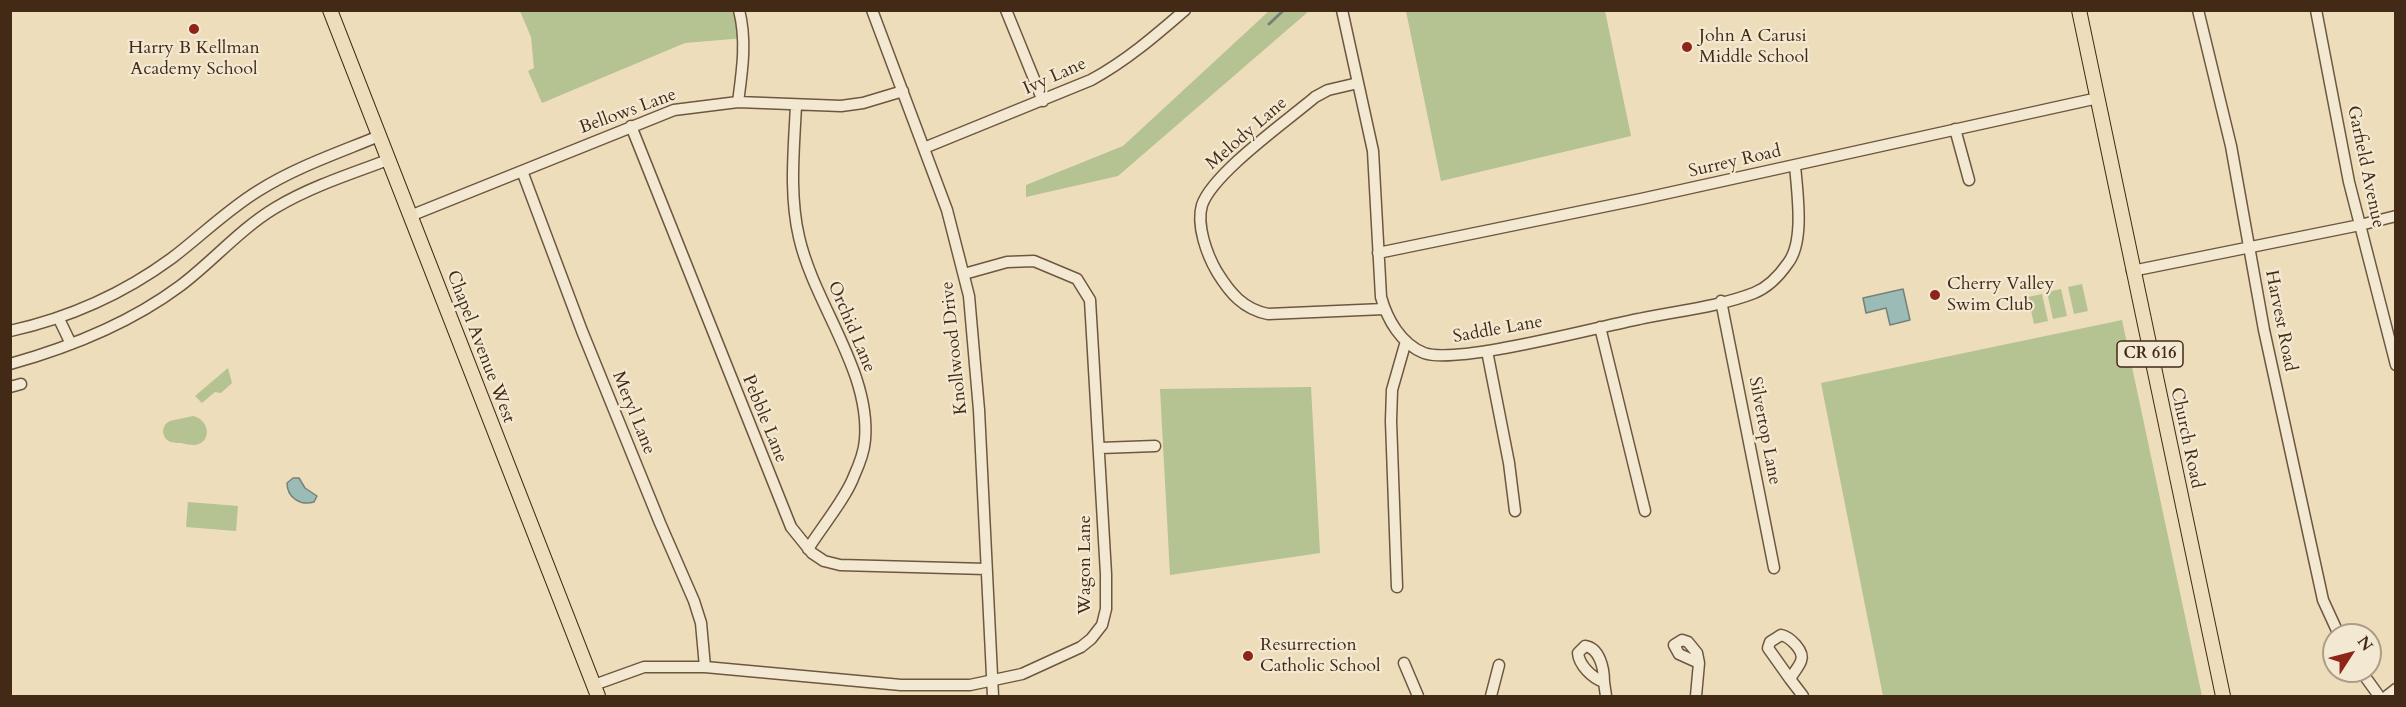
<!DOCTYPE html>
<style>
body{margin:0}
#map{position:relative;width:2406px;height:707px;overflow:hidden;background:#edddbb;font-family:Cardo,serif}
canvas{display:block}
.frame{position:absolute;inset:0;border:12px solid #432a16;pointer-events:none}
.north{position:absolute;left:2322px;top:623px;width:60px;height:60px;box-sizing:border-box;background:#f3e9d3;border:2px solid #ad9d87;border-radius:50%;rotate:54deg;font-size:16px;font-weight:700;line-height:24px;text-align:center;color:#432a16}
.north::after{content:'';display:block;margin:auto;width:21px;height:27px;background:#8f2418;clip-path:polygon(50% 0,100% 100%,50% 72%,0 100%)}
</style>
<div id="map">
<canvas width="2406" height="707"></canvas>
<div class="frame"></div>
<div class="north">N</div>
</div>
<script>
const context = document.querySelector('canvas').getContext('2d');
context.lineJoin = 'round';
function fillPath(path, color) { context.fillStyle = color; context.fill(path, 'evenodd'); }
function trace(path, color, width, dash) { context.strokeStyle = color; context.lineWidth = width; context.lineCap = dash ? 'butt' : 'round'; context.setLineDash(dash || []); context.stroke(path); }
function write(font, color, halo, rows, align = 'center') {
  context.font = font + ' Cardo,serif'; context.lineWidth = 4.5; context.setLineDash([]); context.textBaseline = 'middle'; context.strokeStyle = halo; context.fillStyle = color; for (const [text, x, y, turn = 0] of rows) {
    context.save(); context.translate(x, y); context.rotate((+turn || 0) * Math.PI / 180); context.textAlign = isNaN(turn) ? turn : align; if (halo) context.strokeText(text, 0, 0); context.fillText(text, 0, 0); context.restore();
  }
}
fillPath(new Path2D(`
 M520 11H736L744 38 685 43 542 103 528 71 534 68 531 37Z
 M1269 11H1309L1118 176 1026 197V185L1123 146Z
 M1406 11H1605L1631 136 1441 181Z
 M2082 284 2088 311 2074 314 2068 287Z
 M2061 289 2067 316 2053 319 2047 292Z
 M2042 294 2048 321 2034 324 2028 297Z
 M2122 320 2202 696H1883L1821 383Z
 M228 368 232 383 221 393 215 392 202 403 195 396Z
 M1311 387 1320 553 1170 575 1160 389Z
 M193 416C209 419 213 442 195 445 191 445 185 444 181 443 176 443 171 443 167 440 161 435 162 424 170 421 177 419 186 418 193 416Z
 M188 502 238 506 236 531 186 527Z`), '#b5c292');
const water = new Path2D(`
 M1903 289 1910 320 1890 325 1886 308 1866 313 1863 298Z
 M293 478H299L305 488 317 496 314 502C301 506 287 498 287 483Z`);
fillPath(water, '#9abbb6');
trace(water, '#778176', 1.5);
trace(new Path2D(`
 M1269 24 1284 10`), '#778176', 3);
const minor = new Path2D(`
 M872 10 947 210 969 296 979 410 993 696
 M1006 10 1043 101
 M1342 10 1373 151 1381 297C1387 319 1401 344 1424 353 1457 365 1597 327 1639 319 1676 311 1718 307 1754 293 1769 287 1779 276 1788 263 1805 241 1797 192 1795 165
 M2198 10 2231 146 2264 330 2323 600 2339 635
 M2316 10 2349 182 2396 365
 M1358 83 1328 90 1315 97C1287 121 1213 173 1202 205 1196 225 1207 255 1217 272 1230 293 1243 309 1268 314L1384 309
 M738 102C742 72 747 41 739 10
 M796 105C794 149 789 194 799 237 814 304 871 371 865 440 864 452 859 465 854 476 846 498 821 528 808 549
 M631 126 791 527 812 553 824 561 840 565 986 569
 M1955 129 1969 180
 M924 148 1091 80C1126 61 1155 36 1185 10
 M522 171 582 331 660 523 694 601 701 623 705 667
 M410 216 674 110 738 102 841 106 863 103 903 91
 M1378 253 1641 199 2098 98
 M2132 271 2360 225 2396 216
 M1721 301 1774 568
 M59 319 71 344
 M1600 327 1645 511
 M10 331C69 318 123 294 172 258 201 236 227 210 258 191 296 167 338 153 379 136
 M1487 351 1509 463 1515 511
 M10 364C71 347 129 324 180 286 212 262 240 229 275 208 310 187 350 174 388 160
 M10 387 21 384
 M1100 448 1155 446
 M1397 587 1391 421 1392 390 1406 341
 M1781 635C1790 637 1805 651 1801 661 1799 667 1793 673 1790 679L1768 648 1770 642Z
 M1682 640 1688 642 1697 653 1699 663 1679 654 1674 645Z
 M1585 646C1600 648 1604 669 1604 682 1592 678 1579 665 1578 653Z
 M1404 663 1418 696
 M2361 671 2379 696
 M1790 679 1803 696
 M1604 682 1606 696
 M594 685 644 667H705L901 685H970L1022 674 1081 647 1091 639 1102 625 1106 609V574L1090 300 1077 279 1034 261 1007 262 964 274
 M1491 696 1499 665
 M1696 696 1699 663
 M2387 696 2396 689`);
const major = new Path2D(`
 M330 10 598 696
 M2079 10 2223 696`);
trace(minor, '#6e573f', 13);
trace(major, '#432a16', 16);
trace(minor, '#f3e9d3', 10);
trace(major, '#edddbb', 14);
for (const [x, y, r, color] of [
 [194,29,6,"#8f2418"],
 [1687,47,6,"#8f2418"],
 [1935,295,6,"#8f2418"],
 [1248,656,6,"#8f2418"]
]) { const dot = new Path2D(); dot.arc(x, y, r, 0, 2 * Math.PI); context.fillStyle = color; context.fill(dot); trace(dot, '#f3e9d3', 2); }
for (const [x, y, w] of [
 [2150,354,66]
]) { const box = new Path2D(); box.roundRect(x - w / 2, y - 13, w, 26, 4.5); context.fillStyle = '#f3e9d3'; context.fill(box); trace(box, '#432a16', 1.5); }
write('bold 16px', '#432a16', null, [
 ["CR 616",2150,354]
]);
write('18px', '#432a16', '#f3e9d3', [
 ["John A Carusi",1699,37],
 ["Middle School",1699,58],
 ["Harry B Kellman",194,49,"center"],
 ["Academy School",194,70,"center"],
 ["Cherry Valley",1947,285],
 ["Swim Club",1947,306],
 ["Resurrection",1260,646],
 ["Catholic School",1260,667]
], 'left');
write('18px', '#432a16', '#f3e9d3', [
 ["Ivy Lane",1055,77,-24],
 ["Bellows Lane",628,112,-20],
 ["Melody Lane",1247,134,-41],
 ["Surrey Road",1735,162,-13],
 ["Garfield Avenue",2365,167,78],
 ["Harvest Road",2280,321,79],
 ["Orchid Lane",851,327,67],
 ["Saddle Lane",1498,330,-10],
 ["Chapel Avenue West",480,347,69],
 ["Knollwood Drive",955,348,-96],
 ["Meryl Lane",633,413,68],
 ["Pebble Lane",764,419,68],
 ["Silvertop Lane",1764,431,79],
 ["Church Road",2186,438,78],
 ["Wagon Lane",1086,565,-90]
]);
</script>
